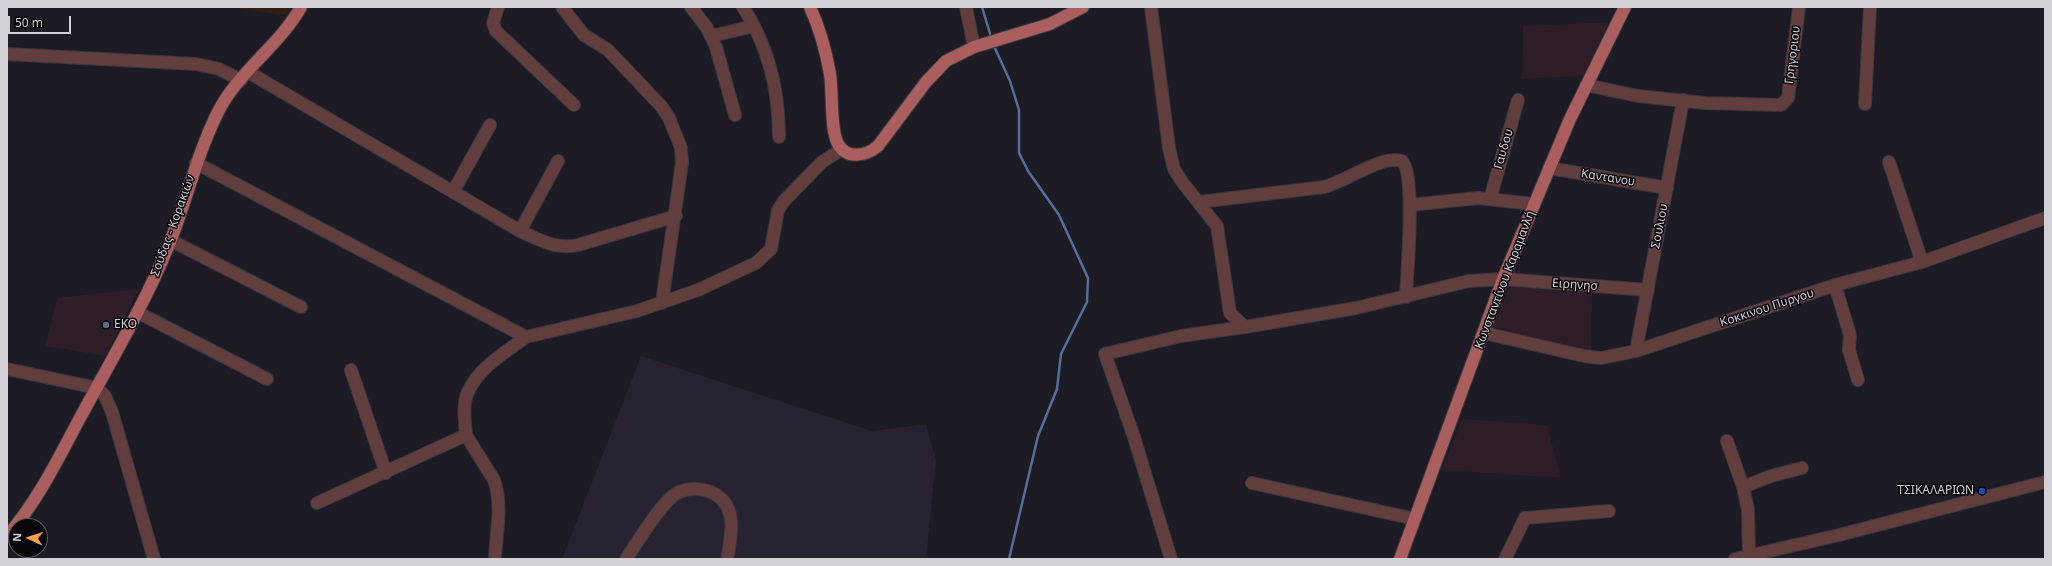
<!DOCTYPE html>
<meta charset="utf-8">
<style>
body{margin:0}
#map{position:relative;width:2052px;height:566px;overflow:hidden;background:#1d1b24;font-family:"Noto Sans",sans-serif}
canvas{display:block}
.frame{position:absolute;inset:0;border:8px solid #d3d1d8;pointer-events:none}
.north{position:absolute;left:8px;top:518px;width:40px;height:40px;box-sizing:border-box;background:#07060a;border:1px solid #59575c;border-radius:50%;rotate:273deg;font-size:11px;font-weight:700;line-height:16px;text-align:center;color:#d3d1d8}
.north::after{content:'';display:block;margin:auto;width:14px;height:18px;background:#fa9f4e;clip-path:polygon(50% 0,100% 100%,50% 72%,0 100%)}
.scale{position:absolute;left:8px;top:16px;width:63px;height:18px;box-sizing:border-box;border:2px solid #d3d1d8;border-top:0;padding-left:5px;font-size:12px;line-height:14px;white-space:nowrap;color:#d3d1d8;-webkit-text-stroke:3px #07060a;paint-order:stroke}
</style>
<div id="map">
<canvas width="2052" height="566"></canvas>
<div class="frame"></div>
<div class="north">N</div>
<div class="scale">50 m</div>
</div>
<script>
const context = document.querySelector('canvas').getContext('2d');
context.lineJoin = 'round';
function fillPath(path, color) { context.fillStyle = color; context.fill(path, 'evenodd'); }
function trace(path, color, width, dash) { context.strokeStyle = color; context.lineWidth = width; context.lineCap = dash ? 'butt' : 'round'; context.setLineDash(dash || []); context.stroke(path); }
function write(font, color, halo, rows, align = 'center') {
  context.font = font + ' "Noto Sans",sans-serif'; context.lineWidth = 3; context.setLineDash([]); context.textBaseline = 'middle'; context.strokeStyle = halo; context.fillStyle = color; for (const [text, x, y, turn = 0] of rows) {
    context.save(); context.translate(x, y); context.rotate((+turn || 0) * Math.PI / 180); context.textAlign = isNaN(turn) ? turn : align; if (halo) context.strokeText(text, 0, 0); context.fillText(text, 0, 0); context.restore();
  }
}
fillPath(new Path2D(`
 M1612 22 1583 76 1522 79 1523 26Z
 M1510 285 1592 293 1591 354 1490 335Z
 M139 289 106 356 45 346 57 298Z
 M1462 419 1547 425 1561 478 1442 470Z`), '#2d1e29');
fillPath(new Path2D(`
 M228 7H292L289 16Z`), '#301e18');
fillPath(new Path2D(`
 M641 356 872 431 926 424 936 460 926 559H562Z`), '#272330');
trace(new Path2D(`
 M982 7 991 37
 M993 44 1010 81 1019 110V153L1028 171 1059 215 1088 278 1087 302 1061 354 1057 389 1038 436 1009 559`), '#576e9d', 2.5);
const minor = new Path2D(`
 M498 7 493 23 496 31 574 105
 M562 7 584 35 608 50 662 107 669 118 681 148 682 163 662 303
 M691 7 707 28 716 47 735 115
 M743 7C769 47 779 90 779 137
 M966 7 974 47
 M1151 7 1169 148 1174 169 1183 183 1217 226 1230 313 1245 327 1356 308 1469 281 1503 279 1648 290
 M711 36 754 26
 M7 54 196 64 219 69 241 80
 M248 72 520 231C540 240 556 250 578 245L676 216
 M1586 85 1638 96 1705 103 1781 105 1788 98 1799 7
 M1865 104 1870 7
 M1889 162 1922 262
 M196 163 526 337 637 311 698 290 756 263 771 249 778 210 784 201 822 162 842 149
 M1549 168 1667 188
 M453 192 490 125
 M1490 199 1518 100
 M1199 202 1324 187C1345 182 1383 154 1402 161 1416 175 1407 273 1406 297
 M1410 205 1478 198 1534 204
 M520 231 558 161
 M170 240 301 307
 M1835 285 1850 335 1849 350 1858 380
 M137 312 267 379
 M1484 333 1584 356 1601 358 1636 351 1835 285 1922 262 2045 218
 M1636 351 1683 100
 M7 369 97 388 105 396 112 412 154 559
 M351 370 386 473
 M466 435 494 480C503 505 496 533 495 559
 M1727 441 1743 487 1748 510 1749 556
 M1252 483 1415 519
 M1743 487 1771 476 1802 468
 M317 503 466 435C465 421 462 405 468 392 478 368 506 352 526 337
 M626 559C637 543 663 499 679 492 688 488 699 488 708 491 739 502 732 534 727 559
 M1171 559 1134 437 1105 354 1181 336 1245 327
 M1505 559 1525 518 1609 511
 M1735 559 1839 535 2045 482`);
const major = new Path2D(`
 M810 7C820 29 826 51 830 74 833 93 830 130 838 144 847 160 866 156 878 146L926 82 946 61 974 47 1050 24 1083 7
 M7 536C38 501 59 457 81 416 112 359 146 302 170 242 187 199 197 154 218 112 238 72 279 46 301 7
 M1400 559 1503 279 1570 119 1625 7`);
trace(minor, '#3a3841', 14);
trace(major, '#3a3841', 14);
trace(minor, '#633e3e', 12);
trace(major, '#aa5e5e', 12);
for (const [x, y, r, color] of [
 [106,325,4,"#5c6f8a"],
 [1982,491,4,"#1a4fb4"]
]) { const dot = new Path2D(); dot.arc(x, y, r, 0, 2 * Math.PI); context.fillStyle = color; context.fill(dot); trace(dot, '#07060a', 1.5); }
write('12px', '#d3d1d8', '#07060a', [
 ["Γρηγοριου",1793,55,-83],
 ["Γαυδου",1504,149,-74],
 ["Καντανου",1608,178,9],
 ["Σούδας - Κορακιών",173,226,-70],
 ["Σουλιου",1660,226,-79],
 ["Κωνσταντίνου Καραμανλή",1505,280,-69],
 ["Ειρηνησ",1575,285,4],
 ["Κοκκινου Πυργου",1767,308,-18]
]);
write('12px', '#d3d1d8', '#07060a', [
 ["EKO",114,325],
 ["ΤΣΙΚΑΛΑΡΙΩΝ",1974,491,"right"]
], 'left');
</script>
